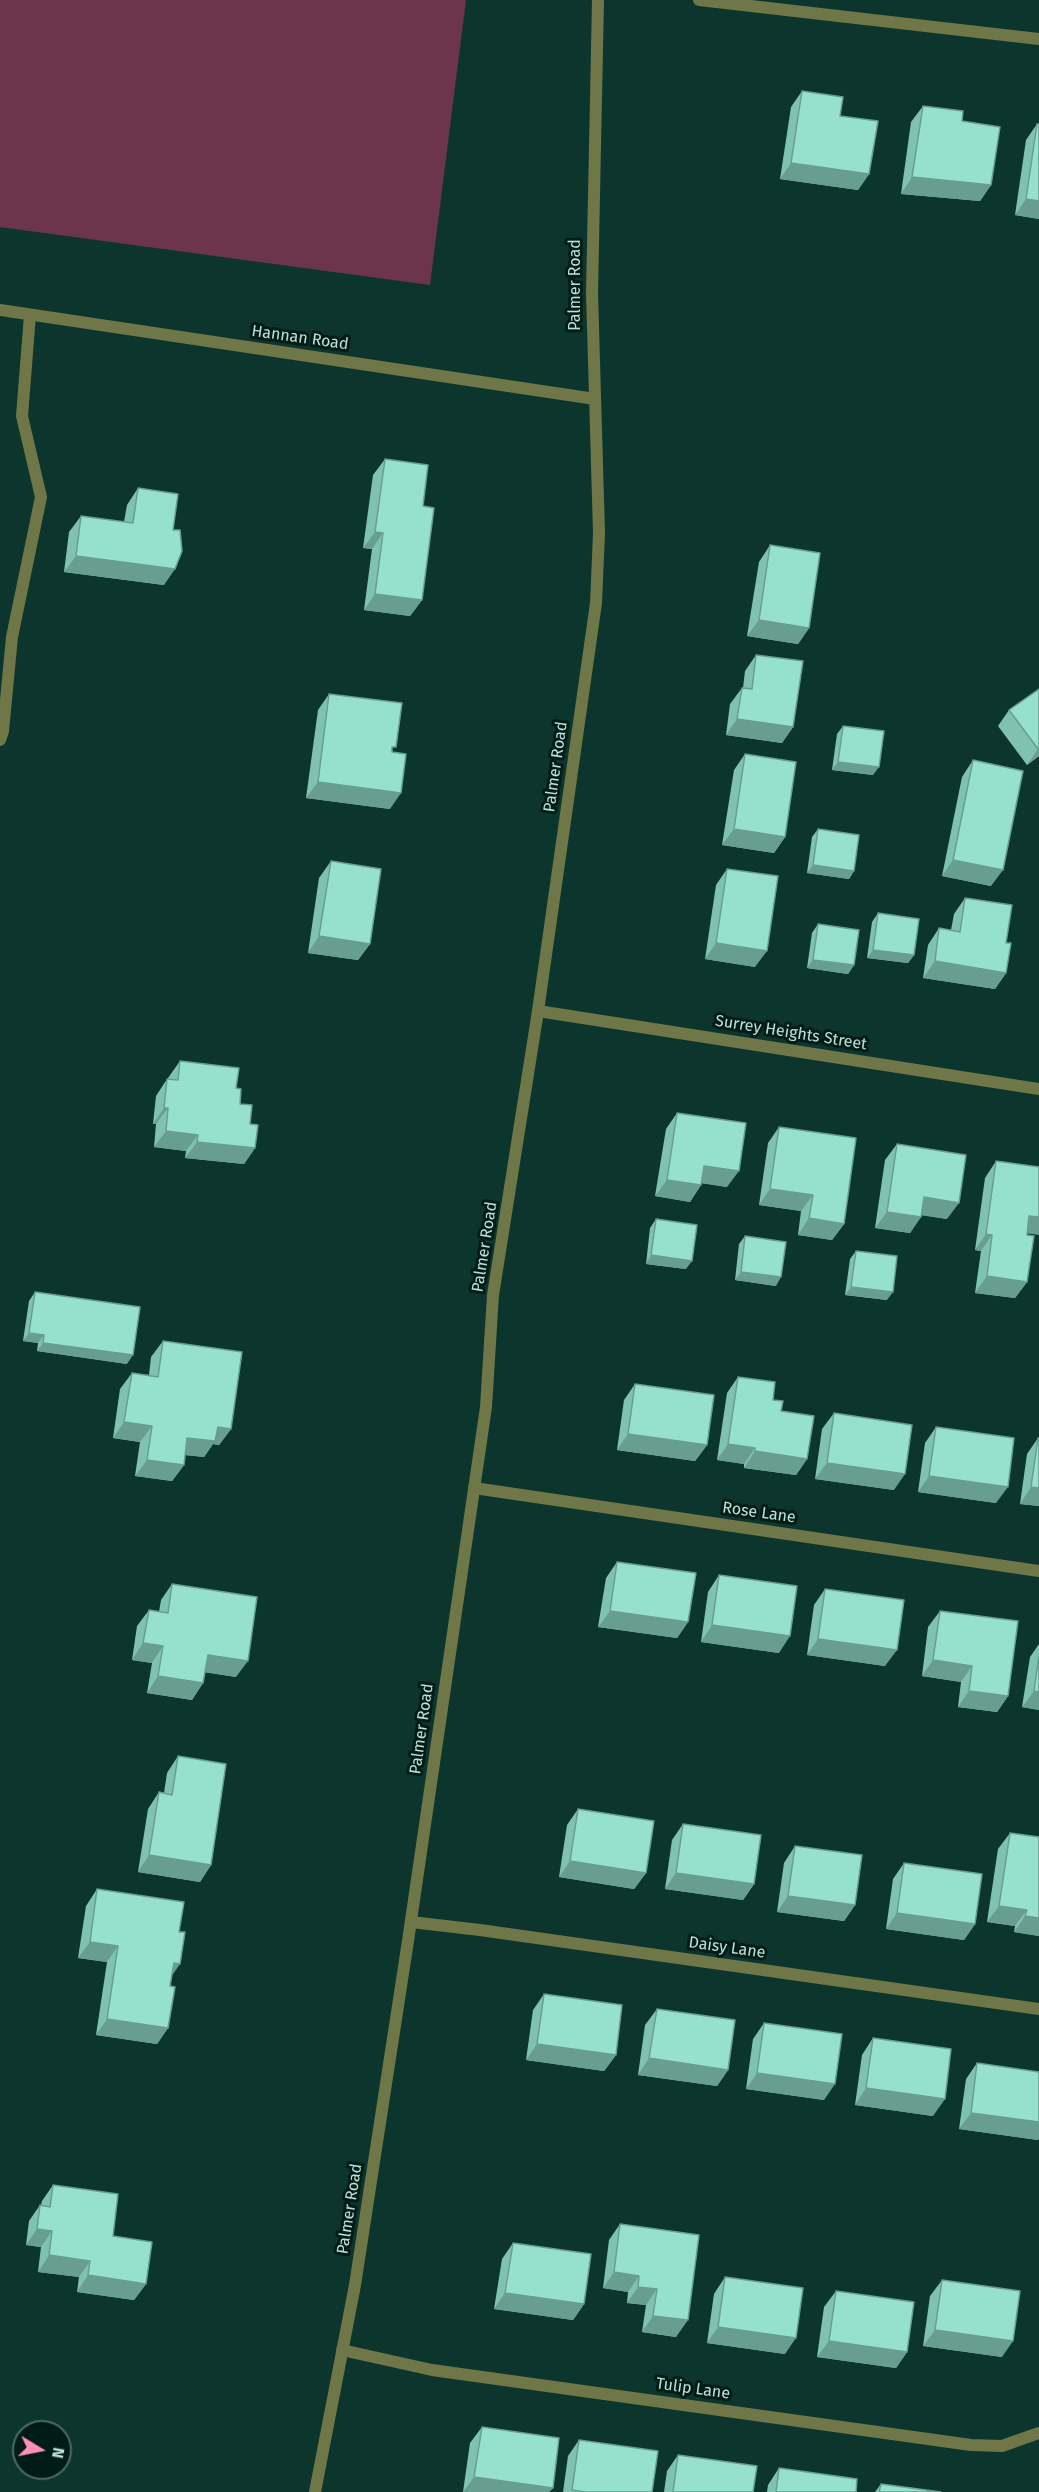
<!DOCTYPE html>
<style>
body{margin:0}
#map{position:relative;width:1039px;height:2492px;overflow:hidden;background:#0c362d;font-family:"Fira Sans",sans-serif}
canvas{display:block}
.north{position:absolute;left:12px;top:2420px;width:60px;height:60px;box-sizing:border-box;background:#001c16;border:2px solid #4c6a63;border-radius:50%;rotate:100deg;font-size:16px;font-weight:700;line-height:24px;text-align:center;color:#bde0d6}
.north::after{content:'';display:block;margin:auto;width:21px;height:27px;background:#ff8eba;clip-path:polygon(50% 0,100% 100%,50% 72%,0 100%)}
</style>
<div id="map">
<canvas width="1039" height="2492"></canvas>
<div class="north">N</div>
</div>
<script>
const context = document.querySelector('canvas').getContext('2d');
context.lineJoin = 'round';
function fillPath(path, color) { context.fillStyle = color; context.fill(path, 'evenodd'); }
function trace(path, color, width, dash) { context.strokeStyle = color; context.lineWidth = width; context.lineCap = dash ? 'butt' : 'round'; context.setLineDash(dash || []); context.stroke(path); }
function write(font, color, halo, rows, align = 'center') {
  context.font = font + ' "Fira Sans",sans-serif'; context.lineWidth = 6; context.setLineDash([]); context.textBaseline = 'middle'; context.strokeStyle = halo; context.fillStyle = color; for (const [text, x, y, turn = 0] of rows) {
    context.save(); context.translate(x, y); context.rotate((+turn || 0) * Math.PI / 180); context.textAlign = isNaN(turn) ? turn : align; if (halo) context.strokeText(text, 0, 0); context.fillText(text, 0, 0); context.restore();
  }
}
fillPath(new Path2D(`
 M0 0H466L430 285 0 227Z`), '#6c354b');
trace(new Path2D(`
 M0 740 3 731 12 637 41 497 22 416 30 315`), '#6f7648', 12);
trace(new Path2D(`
 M699 0 1039 39
 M538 1011 1039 1089
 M474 1488 1039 1571
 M411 1922 480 1930 1039 2009
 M342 2350 432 2370 971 2445 1002 2446 1039 2433`), '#6f7648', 12);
trace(new Path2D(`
 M0 310 595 399
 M315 2492 355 2285 408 1941 486 1407 493 1295 538 1011 596 603 599 533 592 293 598 0`), '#6f7648', 12);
fillPath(new Path2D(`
 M802 91 840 116 869 174 858 190 780 179 791 107Z
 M923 106 962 121 991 185 980 201 901 194 911 122Z
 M1037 124 1039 219 1015 215 1026 140Z
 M385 459 423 506 422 600 410 616 364 610 372 549 363 548 373 475Z
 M138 488 164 585 64 572 69 532 81 516 124 522 127 505Z
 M770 545 809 628 798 644 747 636 759 562Z
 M756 655 793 727 782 743 726 735 730 704 742 688H743L745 671Z
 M1039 689V756L1027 765 998 726 1009 710Z
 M329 694 390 809 306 798 318 710Z
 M843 726 873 775 832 770 837 734Z
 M745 754 785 837 774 853 722 845 734 770Z
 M973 760 991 886 942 876 962 777Z
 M818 829 854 871 849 879 807 873 812 837Z
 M331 861 370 944 358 960 308 953 319 878Z
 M727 869 755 967 705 959 716 885Z
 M965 898 1006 973 995 989 923 978 928 945 939 928 951 930 954 914Z
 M878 913 914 955 908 963 867 958 872 922Z
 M818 924 854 965 848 974 807 968 812 933Z
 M180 1061 236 1088 240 1104 250 1124 255 1148 244 1164 185 1158 186 1151 154 1147 156 1124H153L156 1096 167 1079H168V1078Z
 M677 1113 727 1187 702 1183 701 1185 690 1202 655 1196 666 1129Z
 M779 1127 844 1224 832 1240 798 1235 801 1211 759 1205 768 1143Z
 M897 1144 947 1219 922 1215 910 1233 875 1228 885 1160Z
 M996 1161 1027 1233V1282L1015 1298 975 1293 981 1251 975 1250 985 1178Z
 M656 1219 686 1269 646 1264 650 1228Z
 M745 1236 776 1286 735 1280 739 1244Z
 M856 1251 887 1300 845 1295 850 1259Z
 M35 1292 127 1364 37 1351 38 1343 23 1341 29 1301Z
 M163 1341 231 1429 219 1445 213 1444 204 1457 185 1455 184 1465 172 1481 135 1476 140 1442 113 1438 120 1389 132 1373 149 1375 151 1357Z
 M738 1377 773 1400 781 1411 807 1459 796 1475 744 1468V1464L717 1460 727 1393Z
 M635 1384 707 1445 695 1461 617 1450 624 1400Z
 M834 1413 894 1490 815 1479 822 1429Z
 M936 1427 996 1503 918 1492 925 1443Z
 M1038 1438H1039V1506L1020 1504 1027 1454Z
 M617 1562 688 1622 677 1638 598 1627 606 1578Z
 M719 1575 779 1653 701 1642 708 1592Z
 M172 1584 236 1677 205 1672 203 1683 192 1700 147 1693 152 1663 132 1660 137 1626 149 1610 159 1612 161 1600Z
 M825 1589 885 1666 807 1655 814 1605Z
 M940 1611 1008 1696 997 1712 958 1707 961 1682 922 1676 928 1627Z
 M1039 1644V1710L1022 1707 1030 1657Z
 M178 1756 211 1865 200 1882 138 1872 148 1809 159 1792 164 1793 167 1773Z
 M578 1809 646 1873 634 1889 559 1877 567 1825Z
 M683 1824 754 1884 743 1900 665 1889 672 1840Z
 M1010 1833 1039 1837V1936L1014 1932 1015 1926 987 1922 998 1849Z
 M795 1846 855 1905 844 1921 777 1912 784 1863Z
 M904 1863 975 1924 964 1940 886 1929 893 1879Z
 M97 1889 172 1975 170 1986 168 2028 157 2044 96 2035 107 1962 78 1958 86 1906Z
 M544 1994 616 2055 604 2071 526 2060 533 2010Z
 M657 2009 728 2070 717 2086 638 2075 645 2025Z
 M764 2023 824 2100 746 2089 753 2039Z
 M873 2038 933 2116 855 2105 862 2055Z
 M977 2063 1039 2072V2138L1038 2140 959 2129 966 2079Z
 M53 2185 113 2236 146 2284 134 2300 77 2292 79 2277 38 2272 41 2247 26 2245 29 2221 40 2205H41L42 2201Z
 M620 2224 699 2235 676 2337 642 2332 646 2305 627 2303 628 2292 603 2288 609 2240Z
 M513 2243 584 2304 573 2320 494 2309 502 2259Z
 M725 2277 785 2354 707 2343 714 2294Z
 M942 2280 1002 2357 923 2346 930 2296Z
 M836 2291 907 2352 896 2368 817 2357 824 2307Z
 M482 2427 553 2488 549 2492H463L470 2443Z
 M579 2440 652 2492H563L568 2456Z
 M678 2455 753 2492H664L667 2471Z
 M779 2468 856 2492H767L768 2485Z
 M881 2484 941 2492H875Z`), '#80c2b0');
fillPath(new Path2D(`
 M791 163 869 174 858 190 780 179Z
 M912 177 991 185 980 201 901 194Z
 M1026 199 1039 201V219L1015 215Z
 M375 532 383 533 372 549 363 548Z
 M76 556 175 569 164 585 64 572Z
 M375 594 422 600 410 616 364 610Z
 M759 620 809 628 798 644 747 636Z
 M737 719 793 727 782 743 726 735Z
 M1039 748V756L1027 765 1038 749Z
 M838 762 879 767 873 775 832 770Z
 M318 782 401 793 390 809 306 798Z
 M734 829 785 837 774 853 722 845Z
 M953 860 1003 870 991 886 942 876Z
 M813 865 854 871 849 879 807 873Z
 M319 936 370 944 358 960 308 953Z
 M716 943 767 951 755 967 705 959Z
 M873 950 914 955 908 963 867 958Z
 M813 960 854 965 848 974 807 968Z
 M935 961 1006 973 995 989 923 978Z
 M164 1108H168L156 1124H153Z
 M166 1131 198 1135 186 1151 154 1147Z
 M197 1142 255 1148 244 1164 185 1158Z
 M704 1166 739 1171 727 1187 693 1182Z
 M667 1180 701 1185 690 1202 655 1196Z
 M770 1189 813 1195 801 1211 759 1205Z
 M924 1197 959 1203 947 1219 913 1214Z
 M887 1212 921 1217 910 1233 875 1228Z
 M1029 1216 1039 1217V1235L1018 1232Z
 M809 1218 844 1224 832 1240 798 1235Z
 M986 1234 992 1235 981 1251 975 1250Z
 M651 1255 692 1261 686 1269 646 1264Z
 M741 1272 781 1277 776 1286 735 1280Z
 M987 1276 1027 1282 1015 1298 975 1293Z
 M851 1287 893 1292 887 1300 845 1295Z
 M29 1333 44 1335 38 1343 23 1341Z
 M43 1343 133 1355 127 1364 37 1351Z
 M124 1422 152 1426 140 1442 113 1438Z
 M218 1427 231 1429 219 1445 213 1444 204 1457 176 1454 187 1438Z
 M628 1434 707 1445 695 1461 617 1450Z
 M728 1444 755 1448 744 1464 717 1460Z
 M755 1451 807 1459 796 1475 744 1468Z
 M147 1460 184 1465 172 1481 135 1476Z
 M827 1463 905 1474 894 1490 815 1479Z
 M929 1476 1008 1487 996 1503 918 1492Z
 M1031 1487 1039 1488V1506L1020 1504Z
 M610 1611 688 1622 677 1638 598 1627Z
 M712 1625 790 1636 779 1653 701 1642Z
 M818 1639 897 1650 885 1666 807 1655Z
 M143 1643 163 1646 152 1663 132 1660Z
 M208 1655 248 1661 236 1677 196 1671Z
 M933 1660 972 1666 961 1682 922 1676Z
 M158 1676 203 1683 192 1700 147 1693Z
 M969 1691 1008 1696 997 1712 958 1707Z
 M1034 1691 1039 1692V1710L1022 1707Z
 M149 1855 211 1865 200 1882 138 1872Z
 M570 1861 646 1873 634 1889 559 1877Z
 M676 1873 754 1884 743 1900 665 1889Z
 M788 1896 855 1905 844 1921 777 1912Z
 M999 1906 1027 1910 1015 1926 987 1922Z
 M897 1913 975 1924 964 1940 886 1929Z
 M1025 1916 1039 1918V1936L1014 1932Z
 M90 1942 118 1946 107 1962 78 1958Z
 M174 1963 180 1964 169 1980Z
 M107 2019 168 2028 157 2044 96 2035Z
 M537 2044 616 2055 604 2071 526 2060Z
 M649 2058 728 2070 717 2086 638 2075Z
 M757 2073 835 2084 824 2100 746 2089Z
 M866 2088 945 2099 933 2116 855 2105Z
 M971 2113 1039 2122V2138L1038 2140 959 2129Z
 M37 2229 52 2231 41 2247 26 2245Z
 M49 2255 90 2261 79 2277 38 2272Z
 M614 2272 639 2276 628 2292 603 2288Z
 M88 2275 146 2284 134 2300 77 2292Z
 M638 2287 657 2289 646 2305 627 2303Z
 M505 2293 584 2304 573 2320 494 2309Z
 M653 2316 688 2320 676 2337 642 2332Z
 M718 2327 796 2338 785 2354 707 2343Z
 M935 2330 1013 2341 1002 2357 923 2346Z
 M829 2341 907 2352 896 2368 817 2357Z
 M474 2477 553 2488 549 2492H463Z`), '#689e90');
const building = new Path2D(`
 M802 91 843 97 840 116 878 121 869 174 791 163Z
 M923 106 963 111 962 121 1000 127 991 185 912 177Z
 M1037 124H1039V201L1026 199Z
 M385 459 428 465 423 506 434 508 422 600 375 594 383 533 375 532Z
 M138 488 178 494 173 530H180L182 551 175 569 76 556 81 516 133 523Z
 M770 545 820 553 809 628 759 620Z
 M756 655 803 661 793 727 737 719 742 688 752 689Z
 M1039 689V748L1038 749 1009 710Z
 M329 694 402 703 396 747H392V752L406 754 401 793 318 782Z
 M843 726 884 731 879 767 838 762Z
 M745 754 796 762 785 837 734 829Z
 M973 760 1023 771 1003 870 953 860Z
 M818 829 859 835 854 871 813 865Z
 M331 861 381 869 370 944 319 936Z
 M727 869 778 876 767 951 716 943Z
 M965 898 1012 905 1006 943H1011L1006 973 935 961 939 928 960 932Z
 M878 913 919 919 914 955 873 950Z
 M818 924 859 930 854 965 813 960Z
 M180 1061 239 1068 236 1088 241 1089 240 1104 252 1105 250 1124 258 1125 255 1148 197 1142 198 1135 166 1131 168 1108H164L167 1079 178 1080Z
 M677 1113 746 1123 739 1171 704 1166 701 1185 667 1180Z
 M779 1127 856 1138 844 1224 809 1218 813 1195 770 1189Z
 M897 1144 966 1155 959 1203 924 1197 921 1217 887 1212Z
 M996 1161 1039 1167V1217L1029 1216 1027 1235 1034 1236 1027 1282 987 1276 992 1235 986 1234Z
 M656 1219 697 1225 692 1261 651 1255Z
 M745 1236 786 1242 781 1277 741 1272Z
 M856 1251 897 1256 893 1292 851 1287Z
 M35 1292 140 1307 133 1355 43 1343 44 1335 29 1333Z
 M163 1341 242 1352 231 1429 218 1427 215 1441 187 1438 184 1465 147 1460 152 1426 124 1422 132 1373 158 1377Z
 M738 1377 775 1382 773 1400 783 1401 781 1411 814 1416 807 1459 755 1451V1448L728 1444Z
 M635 1384 714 1395 707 1445 628 1434Z
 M834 1413 912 1425 905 1474 827 1463Z
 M936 1427 1014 1438 1008 1487 929 1476Z
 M1038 1438H1039V1488L1031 1487Z
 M617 1562 696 1573 688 1622 610 1611Z
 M719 1575 797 1586 790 1636 712 1625Z
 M172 1584 257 1597 248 1661 208 1655 203 1683 158 1676 163 1646 143 1643 149 1610 168 1613Z
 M825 1589 904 1600 897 1650 818 1639Z
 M940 1611 1018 1621 1008 1696 969 1691 972 1666 933 1660Z
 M1039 1655V1692L1034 1691Z
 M178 1756 226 1764 211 1865 149 1855 159 1792 172 1795Z
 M578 1809 654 1821 646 1873 570 1861Z
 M683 1824 761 1835 754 1884 676 1873Z
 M1010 1833 1039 1837V1918L1025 1916 1027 1910 999 1906Z
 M795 1846 862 1855 855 1905 788 1896Z
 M904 1863 982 1874 975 1924 897 1913Z
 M97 1889 184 1902 179 1932H185L180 1964 174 1963 170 1986 175 1987 168 2028 107 2019 118 1946 90 1942Z
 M544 1994 622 2005 616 2055 537 2044Z
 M657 2009 735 2020 728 2070 649 2058Z
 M764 2023 842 2034 835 2084 757 2073Z
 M873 2038 951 2049 945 2099 866 2088Z
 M977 2063 1039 2072V2122L971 2113Z
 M53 2185 118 2194 113 2236 152 2242 146 2284 88 2275 90 2261 49 2255 52 2231 37 2229 40 2205 50 2207Z
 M620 2224 699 2235 688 2320 653 2316 657 2289 638 2287 639 2276 614 2272Z
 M513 2243 591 2254 584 2304 505 2293Z
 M725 2277 803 2288 796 2338 718 2327Z
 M942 2280 1020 2291 1013 2341 935 2330Z
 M836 2291 914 2302 907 2352 829 2341Z
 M482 2427 559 2438 553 2488 474 2477Z
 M579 2440 658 2451 652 2492H585L572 2490Z
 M678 2455 757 2466 753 2492H673Z
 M779 2468 857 2479 856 2492H776Z
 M881 2484 941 2492H879Z`);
fillPath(building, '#95e1cd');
trace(building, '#689e90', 1.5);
write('16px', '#bde0d6', '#001c16', [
 ["Palmer Road",576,285,-90],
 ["Hannan Road",300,338,8],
 ["Palmer Road",556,767,-82],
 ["Surrey Heights Street",791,1033,9],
 ["Palmer Road",485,1247,-81],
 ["Rose Lane",759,1513,8],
 ["Palmer Road",422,1729,-82],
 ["Daisy Lane",727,1948,8],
 ["Palmer Road",350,2209,-81],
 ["Tulip Lane",693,2389,8]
]);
</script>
